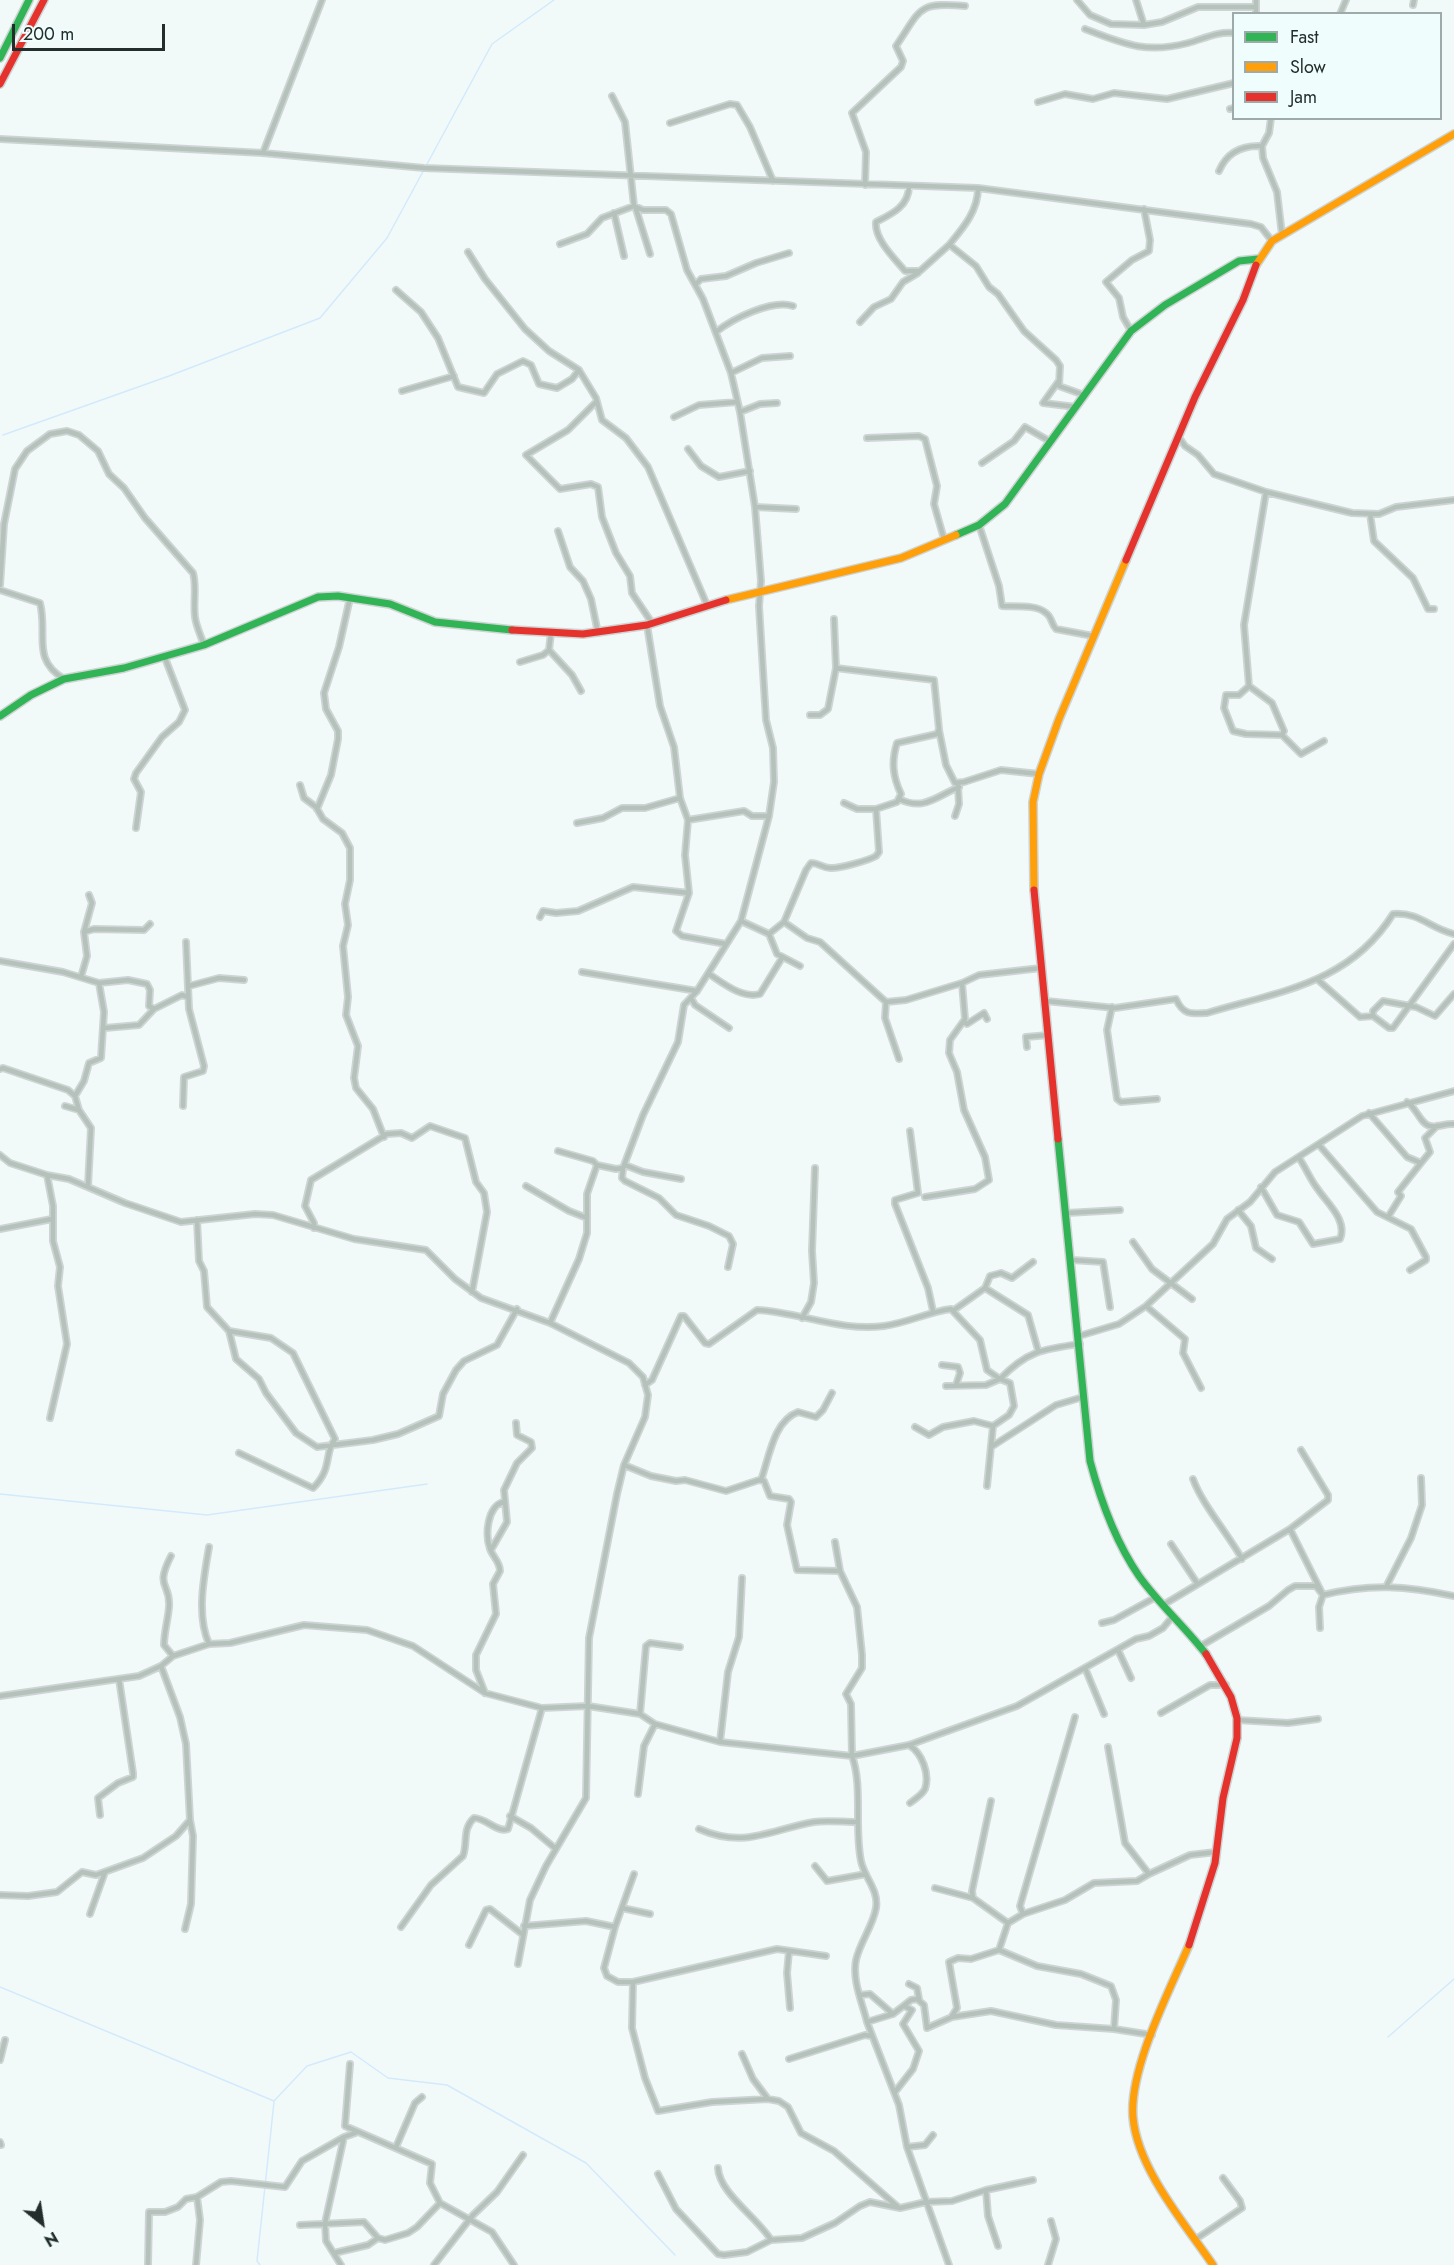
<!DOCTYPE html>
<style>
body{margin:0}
#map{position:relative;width:1454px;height:2265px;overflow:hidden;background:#f2faf9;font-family:Jost,sans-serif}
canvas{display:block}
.legend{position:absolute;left:1232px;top:12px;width:210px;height:108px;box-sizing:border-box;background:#effefc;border:2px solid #9daaa9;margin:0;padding:8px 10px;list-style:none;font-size:18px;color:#232d2c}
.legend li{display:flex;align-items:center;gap:12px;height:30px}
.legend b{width:30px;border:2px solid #9daaa9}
.north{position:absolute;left:12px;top:2193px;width:60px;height:60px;-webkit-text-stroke:4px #effefc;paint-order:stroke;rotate:150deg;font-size:16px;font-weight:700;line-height:24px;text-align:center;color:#232d2c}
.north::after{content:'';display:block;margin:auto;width:21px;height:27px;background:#232d2c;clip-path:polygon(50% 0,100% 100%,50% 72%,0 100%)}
.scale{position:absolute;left:12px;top:24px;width:153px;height:27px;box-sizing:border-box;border:3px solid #232d2c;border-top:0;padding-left:8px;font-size:18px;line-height:21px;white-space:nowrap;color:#232d2c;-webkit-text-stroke:4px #effefc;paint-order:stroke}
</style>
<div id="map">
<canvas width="1454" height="2265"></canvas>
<ul class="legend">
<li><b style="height:8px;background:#30b455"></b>Fast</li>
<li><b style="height:8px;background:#ff9f0a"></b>Slow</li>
<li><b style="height:8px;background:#e5322d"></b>Jam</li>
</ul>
<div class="north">N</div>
<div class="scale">200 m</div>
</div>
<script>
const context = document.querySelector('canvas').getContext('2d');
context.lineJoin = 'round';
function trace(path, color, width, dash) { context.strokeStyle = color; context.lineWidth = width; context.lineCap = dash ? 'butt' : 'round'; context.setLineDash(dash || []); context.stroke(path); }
trace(new Path2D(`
 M3 435 169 376 320 318 387 238 492 44 554 0
 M0 1494 207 1515 427 1484
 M0 1987 274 2101 307 2066 351 2052 388 2078 447 2085 586 2163 675 2255
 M1388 2037 1454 1979
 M260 2265 257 2261 274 2102`), '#d2eafc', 1.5);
const street = new Path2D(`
 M1077 0 1090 15 1111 24 1144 25 1162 22 1198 7H1256
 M1136 0 1144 25
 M1413 5 1414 0
 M1256 14V0
 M1340 14 1346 0
 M1085 29C1124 44 1146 54 1188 43 1203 39 1218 31 1234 33
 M1038 102 1065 94 1093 99 1114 93 1167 99 1234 83
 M1230 109 1234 108
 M1271 118 1269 133 1262 146 1263 158 1277 192 1282 235
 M670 123 730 104 737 105 750 127 773 181
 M0 139 263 153 424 168 978 188 1251 224 1261 227 1272 241
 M263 153 322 0
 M1219 171C1227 152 1242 145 1262 146
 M865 185 866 152 852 113 901 67 903 61 896 46C922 8 917 2 965 6
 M909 186C909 206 892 214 876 222 874 239 895 259 905 271H920L949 245 951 246 976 266 989 287 998 294 1024 331 1056 360 1060 366 1059 386 1084 395
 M636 209 650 254
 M614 213 624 256
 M560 244 587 234 602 218 634 206
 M949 245C963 228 978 211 978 188
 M468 252 485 279 525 329 549 351 579 370 596 398 602 420 626 438 648 467 707 605
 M696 284 701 279 726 276 756 263 789 253
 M396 290 421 312 438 338 458 387 484 393 497 374 523 361 531 365 539 384 557 388 572 379 579 370
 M860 322 874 307 891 299 903 282 918 273
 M1131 331 1123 317 1119 298 1106 282 1132 260 1149 251 1150 240 1144 209
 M716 332C732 319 772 299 793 306
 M731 373 762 358 790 356
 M1058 382 1043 403 1076 407
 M402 391 454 376
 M596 402 568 430 526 455 560 489 591 484 598 487 602 517 616 553 630 576 632 593 652 623
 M740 412 760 404 777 403
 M674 417 699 405 737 402
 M1178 436 1185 446 1198 455 1214 474 1266 492 1352 513 1379 514 1396 507 1454 500
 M867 438 919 436 925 439 937 486 934 504 944 539
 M688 449 701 466 719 477 750 471
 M982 463 1014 441 1025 427 1051 442
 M1266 492 1244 625 1249 686 1239 695H1226L1224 708 1233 731 1246 734 1282 735 1301 754 1324 741
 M755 507 796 509
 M1370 514 1374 541 1413 578 1428 609H1434
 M979 525 999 586 1002 606C1015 607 1036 604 1046 613 1052 617 1051 624 1056 629L1093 636
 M558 531 570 567 583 581 591 599 598 633
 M0 585 4 524 15 469 27 451 50 434 67 431 79 435 98 451 109 474 124 488 145 518 193 573C197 587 193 602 195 617 196 626 201 636 204 645
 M0 590 40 603C48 635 31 659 64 679
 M647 625 660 706 674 747 680 798 688 820
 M551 632 549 650 572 675 581 691
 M520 662 543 655 549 650
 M1249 686 1272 703 1284 731 1282 735
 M810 715H820L828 709 836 668
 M939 730 946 765 955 783 964 782 1001 770 1039 774
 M300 785 304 798 316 807 323 819 342 833 350 848V880L345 904 348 925 343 946 348 997 346 1015 358 1046 354 1078 356 1088 373 1109 384 1137
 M899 799C924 811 935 797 959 787
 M844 803 857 809H876
 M317 809 331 775 338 739V731L326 709 324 693 339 647 350 598
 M955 816 959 804 958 787
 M577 823 603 818 622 808H645L680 798
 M136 828 141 792 134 779 136 773 162 737 179 722 185 710 165 658
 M540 917 543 911 556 913 578 911 633 887 689 893
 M741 921 769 934 784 922 807 938 820 942 886 1002 906 1000 962 983 979 975 1041 968
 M784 922 806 870 811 863C819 863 823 868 830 868 838 869 870 860 876 856L879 852 876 809 897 802 901 794C893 777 891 762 897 743L937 734 939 729 934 680 836 668 834 619
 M84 932 94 929 144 930 150 924
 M769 934 777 954 800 966
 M726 944 682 936 676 931 689 893 685 855 688 820 744 811 752 816H769
 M0 961 63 972 99 983 128 980 147 984 150 990 149 1006 154 1009 182 995 188 997
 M582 972 697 991
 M709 974C723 983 742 999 760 994L782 958
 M81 977 87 956 84 932 92 903 89 895
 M1318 980 1360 1017 1373 1016 1389 1028H1393L1454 944
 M189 986 219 978 244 980
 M691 998 695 1005 729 1028
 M1046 1001 1115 1008 1176 999C1183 1015 1191 1014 1207 1013 1280 991 1349 984 1393 914 1420 912 1429 928 1454 934
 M886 1002 885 1018 899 1059
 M1112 1007 1107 1030 1117 1099 1121 1102 1157 1099
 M1373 1016V1011L1383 1001 1416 1007 1435 1016 1454 994
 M964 1021 967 1024 984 1013 987 1019
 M105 1028 139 1025 154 1009
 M1027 1047 1026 1037 1049 1035
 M0 1069 3 1068 68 1090 75 1096 79 1110
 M75 1096 84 1081 89 1063 101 1058 104 1012 99 983
 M1407 1102C1417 1108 1420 1124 1430 1126 1438 1128 1445 1123 1454 1124
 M65 1106 79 1110 91 1128 88 1186
 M183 1106 184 1077 203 1071 204 1066 189 1009 186 942
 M1369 1113 1407 1157 1421 1163 1430 1152 1425 1138 1437 1126
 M910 1131 918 1193 895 1200V1204L928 1288 933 1311
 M1319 1145 1377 1212 1411 1229 1426 1257V1260L1410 1270
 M558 1151 593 1161 597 1165
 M0 1155 10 1163 47 1175 69 1179 125 1203 181 1222 255 1214 273 1215 354 1239 426 1250 455 1279 481 1298 550 1323 629 1363 643 1377 648 1395 645 1417 624 1465 617 1494 589 1638 586 1798 546 1866 530 1900 518 1964
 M625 1165 643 1172 681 1179
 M623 1168 622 1178 625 1181 659 1198 676 1215 709 1226 729 1236 733 1244 728 1267
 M47 1175 53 1206V1241L60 1267 58 1286 67 1344 50 1418
 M526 1186 569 1211 587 1218
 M1261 1187 1277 1215 1299 1222 1313 1244 1340 1239C1348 1220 1326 1202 1317 1188 1310 1179 1306 1168 1299 1158
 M925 1197 975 1189 989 1180 985 1157 964 1110 957 1072 949 1053 950 1040 965 1019 962 983
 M1238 1210 1251 1226 1256 1248 1272 1259
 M1067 1213 1120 1210
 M1388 1217 1401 1196 1398 1192 1421 1163
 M197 1220 199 1261 204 1271 207 1307 229 1331 236 1359 259 1379 266 1393 296 1433 317 1447 373 1440 398 1434 439 1416 443 1394 456 1370 464 1361 497 1345 517 1309
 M314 1228V1223L305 1206 311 1180 387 1134 401 1133 412 1138 430 1126 465 1138 476 1182 484 1193 487 1212 472 1292
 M0 1229 52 1219
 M1133 1242 1152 1269 1192 1299
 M1072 1260 1103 1262 1110 1307
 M985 1288 1028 1315 1038 1350
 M1146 1306 1185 1339 1183 1353 1201 1388
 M954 1310 985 1288 990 1276 1001 1273 1012 1278 1033 1262
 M802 1318 811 1302 814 1283 812 1251 815 1168
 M550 1323 579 1259 587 1233V1194L597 1165 616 1169 623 1168 643 1115 678 1042 684 1005 697 991 741 921 769 816 774 782 773 748 766 720 759 606 761 581 755 507 740 412 731 373 703 299 687 270 671 214 666 210H643L634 206 625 122 612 96
 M229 1331 271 1338 293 1353 335 1439C324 1452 333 1469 313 1488L239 1453
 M1079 1336 1119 1324 1146 1306 1213 1244 1227 1219 1250 1202 1275 1172 1362 1116 1454 1091
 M942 1365 958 1367 960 1373 956 1385
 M645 1385 652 1380 681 1316H684L705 1343 709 1344 757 1310C799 1312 841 1332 884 1326 907 1323 928 1312 951 1309L980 1340 987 1370 1000 1379C1027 1351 1043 1349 1080 1344
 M946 1386 986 1385 1000 1379 1010 1383 1014 1406 1009 1415 993 1426 987 1486
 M915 1427 929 1435 943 1427 974 1421 993 1426
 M991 1447 1056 1405 1083 1397
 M624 1465 651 1476 676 1481 685 1480 726 1491 759 1480 764 1481 770 1496 789 1499 791 1502 787 1525 797 1570 840 1571 857 1607 862 1655V1668L846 1694 851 1704 852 1756 909 1745 1017 1706 1136 1639 1149 1636 1163 1628 1173 1616
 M1193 1479C1202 1504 1228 1534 1242 1559
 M761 1480C769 1459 773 1421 798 1412L816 1417 823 1410 832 1393
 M1290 1529 1328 1500V1495L1301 1450
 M835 1542 840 1571
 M1171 1544 1197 1583
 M491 1550 507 1522 504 1490 517 1463 532 1448 531 1442 517 1435 516 1423
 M171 1556C154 1589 171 1582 169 1607 168 1620 164 1632 164 1645L173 1656
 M1387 1585 1411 1538 1422 1505 1421 1478
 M1163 1605 1290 1529 1323 1595 1319 1607 1320 1628
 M1102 1623 1114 1620 1156 1597
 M209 1644C196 1615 204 1577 209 1547
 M1199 1647 1269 1606 1288 1590 1295 1586H1316L1323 1595C1370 1583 1407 1586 1454 1596
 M1118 1650 1131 1678
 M1085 1668 1104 1714
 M485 1693 476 1670V1655L496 1614 493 1584 500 1571C500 1562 493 1557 490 1549 485 1535 487 1507 503 1502
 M0 1696 139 1676 161 1666 173 1656 209 1644 230 1643 304 1625 367 1630 413 1646 485 1693 542 1708 588 1706 640 1714 655 1724 720 1742 852 1756C863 1786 854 1828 861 1861 864 1877 879 1890 876 1908 873 1926 860 1942 856 1960 852 1980 862 2002 867 2022
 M1161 1713 1210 1685H1226
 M640 1714 646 1646 650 1643 680 1647
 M1075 1717 1020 1906 1023 1914 1065 1900 1094 1883 1137 1881 1149 1874
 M1237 1720 1288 1723 1318 1719
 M720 1742 728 1672 739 1637 742 1578
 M909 1745C922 1753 930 1774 925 1789 922 1795 915 1799 910 1803
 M1108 1747 1125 1843 1149 1874 1190 1855 1216 1852
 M638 1794 644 1746 655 1724
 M991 1801 972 1891 973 1898 1008 1923 1023 1914
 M100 1815 98 1798 118 1783 133 1777V1773L119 1679
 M510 1816 531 1828 556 1849
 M699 1829C745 1849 769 1830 814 1822 827 1820 843 1822 856 1822
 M815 1866 827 1881 866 1874
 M935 1888 973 1898
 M0 1895 28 1896 57 1892 82 1872 96 1875 143 1858 176 1836 190 1820 186 1744 180 1717 161 1666
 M622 1908 650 1914
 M90 1914 105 1872
 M524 1926 586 1921 615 1927 604 1968 607 1976 618 1982H633L777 1949 826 1956
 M401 1927 431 1885 463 1856C468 1842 462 1829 474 1818 486 1818 497 1833 508 1829L542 1708
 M615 1927 634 1874
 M185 1929 191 1904 193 1836 190 1820
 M469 1945 486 1910 490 1909 522 1934
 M999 1950 1008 1923
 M789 1951 787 1973 790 2008
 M633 1982 632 2028 645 2078 658 2111 712 2102 768 2099 779 2101 788 2107 801 2133 834 2151 898 2207
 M909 1984 917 1988 919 1999
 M860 1995 870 1994 893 2014
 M952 2016 957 2008 949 1962 958 1958 971 1959 999 1950 1037 1966 1081 1974 1111 1986 1116 2000 1114 2029
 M742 2054 753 2079 768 2099
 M789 2059 865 2035 871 2036
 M0 2060 5 2040
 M350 2064 345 2126 432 2164 430 2183 440 2203 492 2232 514 2265
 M895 2092 913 2069 919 2051 903 2024 912 2010 904 2006
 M0 2142 1 2145
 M396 2147 415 2103 422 2097
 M907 2147 925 2145 933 2135
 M718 2168C719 2193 758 2218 771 2240
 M658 2174 676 2209 718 2254 724 2255 747 2252 771 2240 802 2238 835 2223 860 2206 870 2202 900 2208 926 2202 952 2201 986 2190 1033 2180
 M986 2190 988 2216 998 2246
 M300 2225 364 2222 378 2238 385 2240 408 2233 417 2227 440 2203
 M1196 2239 1242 2208 1240 2201 1223 2178
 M334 2253 368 2245 378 2238
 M148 2265 149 2212H165L178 2207 186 2199 197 2197 221 2182 231 2181 285 2187 302 2161 344 2137
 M196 2265 200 2220 197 2197
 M341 2265 326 2241 325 2223 344 2137 358 2132
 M434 2265 473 2215 497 2192 523 2155
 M949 2265 907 2147 899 2105 867 2022 893 2014 911 2000 917 1999 924 2005 927 2028 952 2017 991 2011 1056 2025 1114 2029 1152 2035
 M1048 2265 1056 2239 1051 2221`);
const fast = new Path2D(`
 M0 58 29 0
 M956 535 979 525 1005 504 1131 331 1165 305 1239 261 1258 259
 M0 716 31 695 64 679 124 668 204 645 318 597 338 596 390 604 435 622 512 630
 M1058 1139 1090 1461C1101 1502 1115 1541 1139 1576 1159 1604 1185 1627 1206 1654`);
const slow = new Path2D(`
 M1256 265 1272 241 1454 134
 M726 600 901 558 956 535
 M1034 890 1033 802 1039 774 1059 719 1126 560
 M1189 1945C1170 1990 1129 2068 1133 2117 1137 2168 1185 2224 1213 2265`);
const jam = new Path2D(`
 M0 84 44 0
 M1126 560 1195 397 1243 300 1256 265
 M512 630 583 634 647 625 726 600
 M1034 890 1058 1139
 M1189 1945 1215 1863 1223 1798 1237 1738V1718L1231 1697 1206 1654`);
trace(street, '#ced4d3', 8);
trace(fast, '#ced4d3', 10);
trace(slow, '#ced4d3', 10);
trace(jam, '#ced4d3', 10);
trace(street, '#b5c1bb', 4.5);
trace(fast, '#30b455', 7);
trace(slow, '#ff9f0a', 7);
trace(jam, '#e5322d', 7);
</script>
